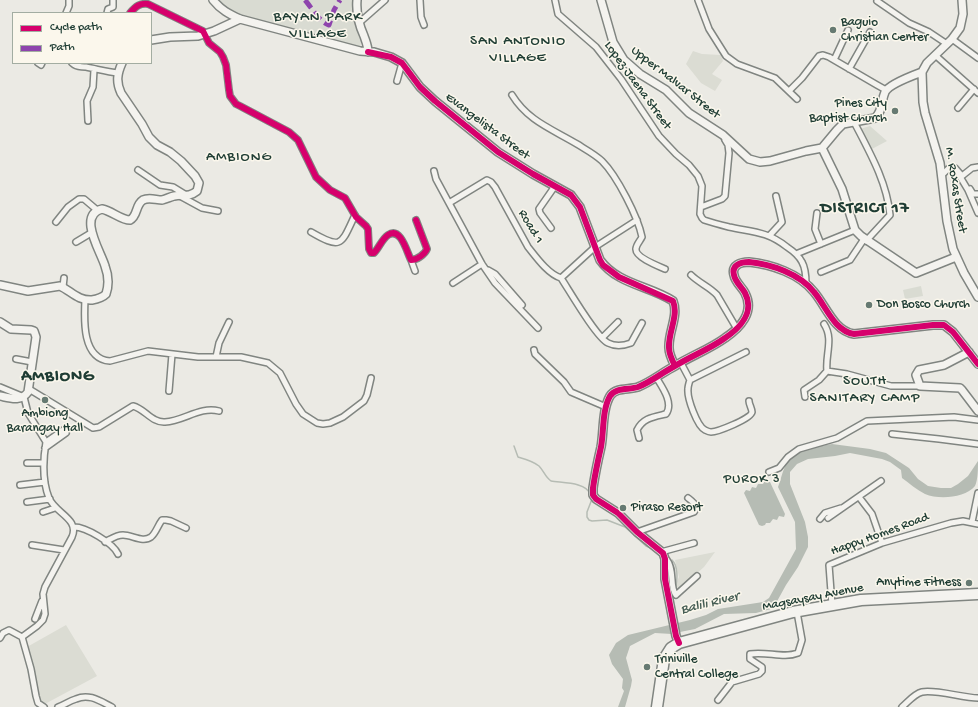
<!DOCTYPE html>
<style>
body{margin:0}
#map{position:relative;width:978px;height:707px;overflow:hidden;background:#ebeae4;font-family:"Gochi Hand",sans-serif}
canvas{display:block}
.legend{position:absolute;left:12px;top:12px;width:140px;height:52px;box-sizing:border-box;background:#fbf7ec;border:1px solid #a3ada2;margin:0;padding:5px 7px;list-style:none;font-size:12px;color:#1f3d34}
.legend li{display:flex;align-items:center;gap:8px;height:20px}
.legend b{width:20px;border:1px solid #a3ada2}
</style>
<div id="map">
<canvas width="978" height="707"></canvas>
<ul class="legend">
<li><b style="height:5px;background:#d6006c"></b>Cycle path</li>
<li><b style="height:5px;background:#8e44ad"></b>Path</li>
</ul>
</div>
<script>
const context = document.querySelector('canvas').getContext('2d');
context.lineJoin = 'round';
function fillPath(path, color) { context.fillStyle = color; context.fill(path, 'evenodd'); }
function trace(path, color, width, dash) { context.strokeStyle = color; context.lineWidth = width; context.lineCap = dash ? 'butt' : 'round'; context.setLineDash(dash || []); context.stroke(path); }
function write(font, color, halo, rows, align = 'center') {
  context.font = font + ' "Gochi Hand",sans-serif'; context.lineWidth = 3; context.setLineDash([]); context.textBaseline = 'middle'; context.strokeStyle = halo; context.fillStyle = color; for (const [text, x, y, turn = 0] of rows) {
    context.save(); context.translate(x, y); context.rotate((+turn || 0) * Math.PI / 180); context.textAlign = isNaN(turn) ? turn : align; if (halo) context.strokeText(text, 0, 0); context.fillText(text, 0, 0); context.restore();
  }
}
fillPath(new Path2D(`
 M693 51 702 54 721 55 723 61 712 74 722 80 715 91 701 83 686 64Z
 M715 552 704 567 676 592 674 588 679 577 675 560Z
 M66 625 97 676 43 705 35 694 27 647Z`), '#dbdcd3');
fillPath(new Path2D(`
 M216 0H354C356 13 364 36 360 48L241 17 229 12Z
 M870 126 887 141 870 150 860 129Z
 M921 286 923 296 905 299 903 290Z`), '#d9dbd2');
fillPath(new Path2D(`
 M832 444 870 449 886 453 909 468 918 479 928 486 941 488H951L958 484 968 476 978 461C978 468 978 480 975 486 965 498 939 500 925 494 917 490 909 483 902 478L901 470 890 462 882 459 850 453 835 456 808 459 797 464 790 472V484L805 522 808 537V547L798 567 786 585 775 605 771 609 756 613 724 614 695 629 680 632 672 634 655 633 630 646 626 658 632 680 631 686 625 707H618L624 691 622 688 623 679 612 664 609 655 616 643 628 635 690 620 706 615 718 609 763 602 769 598 796 549 795 522 778 487C781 479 783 469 787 463 796 449 817 447 832 444Z
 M765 481 770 482 785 514 784 517 779 516 777 520 773 519 770 523H766L765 525 762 526 759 525 744 493 746 490 750 491 752 487 756 488 758 484H763Z`), '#b6bcb4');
trace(new Path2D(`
 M514 446 518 457C525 459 533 461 539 466 544 471 545 477 551 481 562 483 586 482 590 494
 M592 499 587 512V517L589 520 592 521 607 520 625 527 646 546 653 549
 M672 560C679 567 677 582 675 591
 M666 600 670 626`), '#b6bcb4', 1.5);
const street = new Path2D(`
 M420 0 421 17 424 25
 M555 0 558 14 596 47 621 79 659 136 676 154 689 165 698 176 702 186 700 214 702 218 704 220C713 223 721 225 729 227 752 232 767 231 787 247 793 251 799 256 802 262 806 269 806 277 806 284
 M698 0 709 29 726 56 737 64 775 78 797 99
 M877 1 909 23 929 32 947 44
 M66 13 69 6V0
 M107 13 108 9 113 7V0
 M130 13C136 6 140 3 148 4L203 31 209 43 220 52 223 57 226 65 229 90 230 96 236 104 240 106 289 132 298 140 316 177 330 190 345 198 356 217 366 226 368 229 369 249 371 253H374C379 248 382 239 388 235 401 226 407 253 411 260 417 260 425 254 427 249L416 220
 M360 22 385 0
 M952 39 978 58
 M935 55 978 93
 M834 60 848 30
 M38 63 41 65 42 63
 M72 63C77 68 80 66 86 67 97 69 107 72 118 73
 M849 69 870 32
 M397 81 402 63
 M789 91 802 78 819 56 823 55 829 57 877 85 886 90
 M512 95C528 121 552 129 577 144 585 149 596 155 602 161 617 176 638 217 642 237 640 241 636 245 636 249 635 257 658 266 665 269
 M958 108 974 89
 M88 121 87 101 93 87 94 70
 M854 122C869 151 887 182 890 215L866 241
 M138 170 160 185 173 187 186 195
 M434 171 436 179 482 264 495 283 538 328
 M942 175 949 168H955L962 176 972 168 978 167
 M959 175 968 190 978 213
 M970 189 973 194H978
 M180 196 202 208 218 211
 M449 203 487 180 491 182 495 187 528 247C536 257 548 274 561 278
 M701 207 722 199 725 196 729 153 728 145 725 140
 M817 213 815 229 821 244
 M56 222 68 207 79 199H84L97 210
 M551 228 540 213 539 209 555 186
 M311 232C342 250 341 245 355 215
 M770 235 782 222 776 196
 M76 242 91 233
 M796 254 855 230
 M411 260 415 271
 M488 270 495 274 522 305
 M821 272 850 260 864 239
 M691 275C699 283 710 287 717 295L737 329
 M561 278C569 290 596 337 608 343 616 347 623 346 631 343L642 323
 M561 278 595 247 637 220
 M453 283 482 264
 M63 287 64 278
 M85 300C84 320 82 359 110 361L148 351 198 357H241L268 363 280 373 296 404 303 414 317 423 323 424 330 423 343 417 364 401 367 395 371 378
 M602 338 618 322
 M534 350 535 354 564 382 571 392 606 407
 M216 357 219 343 229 322
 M16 359 32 362
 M681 363 690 380C689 383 688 386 688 389 687 398 697 426 705 430 707 431 709 432 711 432 717 432 751 419 752 412 752 409 749 404 749 401
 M827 371 847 374 891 386H920
 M690 380 746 352
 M0 387 24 397 28 413 46 442C43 460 42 480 49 498 55 513 80 519 72 537L45 587 43 594 45 614 43 620 37 626 22 637
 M29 389 93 428 99 427 133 406C145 409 152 423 165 422 184 421 200 406 219 411
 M169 391 172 354
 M805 397 804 390 819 380 827 371C825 355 834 339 824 324
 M892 434 939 439 978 444
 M639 438 637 430C643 418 653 417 666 414 674 403 662 387 656 377
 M46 442 66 428
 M45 448 66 433
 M27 463H43
 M769 472 779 468 788 457 799 449 837 438 867 421 954 417 978 420
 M20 485 45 482
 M859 497 872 514 882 543
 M27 502 50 499
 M43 512 55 508
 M828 518 881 481
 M820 519 825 513 841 508
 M972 522 978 493
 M74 527C86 527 113 543 118 554
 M637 532 694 512C699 506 693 502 688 498
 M105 542C111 539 116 535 123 535 132 535 143 543 151 537 156 533 158 525 162 520H166L171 521 186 528
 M32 545 64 550
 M661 552 694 543
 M665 559 667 560C675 570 669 587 676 595L697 576
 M832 605 829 565 882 543 951 523 963 521 978 524
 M35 619 42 601
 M0 638 3 633 9 630 22 637 31 669 36 696 38 703 44 707
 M718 700 732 682 759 674 762 671V667L750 659V654C767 651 783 659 798 653L802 640 797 612
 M58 707C64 705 69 701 76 699 89 693 100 701 112 707
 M902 707C908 702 914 694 922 692 935 689 963 698 978 698`);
const secondary = new Path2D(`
 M213 0C221 10 229 14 240 19L360 51 374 52 391 57 402 63 420 87 435 101 498 152 533 174 571 195 580 207 600 260C617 284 650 286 673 301 679 316 668 332 669 348 669 354 672 360 675 366
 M357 0C356 12 359 25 364 36 366 42 368 46 368 52
 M601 0 613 42 624 60 640 74 666 90 689 113 723 135 749 159 760 162 770 161 806 151 822 148
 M962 0 963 14 960 28 952 39 927 63 922 72 923 102 925 113 940 163 947 221 953 249 964 273 978 297
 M151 40 170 37 198 36 214 31 240 19
 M822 148 842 189 855 230 861 236 916 273 956 257
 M822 148 837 130 843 124 875 118C883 111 881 101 885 92 889 84 914 75 922 72
 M0 285 28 291 60 286C71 291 78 301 92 300 98 299 102 298 106 294 109 285 108 274 105 266 101 252 77 215 102 209 112 211 121 220 130 220 138 216 135 205 143 200 149 197 156 200 162 200 166 199 170 197 174 196 184 194 188 198 197 191L199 183 195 176 181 161 170 152 157 145 149 137 142 124 121 93C116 82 117 74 122 63
 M0 322 11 329 31 330 34 331 36 337 28 392C21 402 10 398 0 396
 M969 352 944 365 919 370 916 375 920 386 960 388 962 390 978 411
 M679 643 676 636 665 579V559L663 553 637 532 618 513 596 499 593 495V488C595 474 598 460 601 447 604 431 602 410 610 396 616 387 629 390 638 387 651 382 663 372 675 366 691 356 710 349 725 338 740 328 755 312 745 293 742 287 735 282 734 275 731 265 741 262 749 262 771 264 800 274 814 292 826 306 834 331 854 334L933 325H944L953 332 978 364`);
const highway = new Path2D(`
 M657 707 664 659 671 648 679 643 793 612 861 600 978 594`);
trace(street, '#808581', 8);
trace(secondary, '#808581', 10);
trace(highway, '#808581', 13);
trace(street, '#f4f3ef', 5);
trace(secondary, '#f4f3ef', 7);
trace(highway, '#f4f3ef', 10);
trace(new Path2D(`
 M305 0C312 8 319 22 329 25L334 10 340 0`), '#8e44ad', 5, [10, 5]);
trace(new Path2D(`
 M130 13C136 6 140 3 148 4L203 31 209 43 220 52 223 57 226 65 229 90 230 96 236 104 240 106 289 132 298 140 316 177 330 190 345 198 356 217 366 226 368 229 369 249 371 253H374C379 248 382 239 388 235 401 226 407 253 411 260 417 260 425 254 427 249L416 220
 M368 52 391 57 402 63 420 87 435 101 498 152 533 174 571 195 580 207 600 260 603 265 619 277 673 301C679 316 668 332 669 348 669 354 672 360 675 366
 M679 643 676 636 665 579V559L663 553 637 532 618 513 596 499 593 495V488C595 474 598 460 601 447 604 431 602 410 610 396 616 387 629 390 638 387 651 382 663 372 675 366 691 356 710 349 725 338 740 328 755 312 745 293 742 287 735 282 734 275 731 265 741 262 749 262 771 264 800 274 814 292 826 306 834 331 854 334L933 325H944L953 332 978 364`), '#d6006c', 6);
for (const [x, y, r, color] of [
 [833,30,4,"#667a72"],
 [895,111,4,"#667a72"],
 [869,305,4,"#667a72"],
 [45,400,4,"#667a72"],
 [623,508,4,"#667a72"],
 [969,583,4,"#667a72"],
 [647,667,4,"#667a72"]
]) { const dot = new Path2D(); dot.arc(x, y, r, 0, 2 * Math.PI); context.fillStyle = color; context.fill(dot); trace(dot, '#fbf7ec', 1.5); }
write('13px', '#1f3d34', '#fbf7ec', [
 ["Baguio",841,23],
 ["Christian Center",841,38],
 ["Pines City",887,104,"right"],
 ["Baptist Church",887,119,"right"],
 ["Don Bosco Church",877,305],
 ["Ambiong",45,414,"center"],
 ["Barangay Hall",45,429,"center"],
 ["Piraso Resort",631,508],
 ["Anytime Fitness",961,583,"right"],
 ["Triniville",655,660],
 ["Central College",655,675]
], 'left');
write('13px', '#1f3d34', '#fbf7ec', [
 ["Upper Malvar Street",675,83,38],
 ["Lopez Jaena Street",637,86,54],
 ["Evangelista Street",487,127,37],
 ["M. Roxas Street",955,190,81],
 ["Road 1",530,227,59],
 ["Happy Homes Road",880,535,-20],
 ["Magsaysay Avenue",813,598,-11]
]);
context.letterSpacing = '1px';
write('14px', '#1f3d34', '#fbf7ec', [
 ["PUROK 3",752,480]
]);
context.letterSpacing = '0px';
write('italic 14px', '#455d54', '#fbf7ec', [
 ["Balili River",710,604,-14]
]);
context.letterSpacing = '1px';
write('15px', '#1f3d34', '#fbf7ec', [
 ["BAYAN PARK",318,18],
 ["VILLAGE",318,35],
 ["SAN ANTONIO",518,42],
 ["VILLAGE",518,59],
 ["AMBIONG",239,158],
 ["SOUTH",865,382],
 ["SANITARY CAMP",865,399]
]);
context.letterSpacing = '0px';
context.letterSpacing = '1px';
write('bold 17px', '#1f3d34', '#fbf7ec', [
 ["DISTRICT 17",865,209],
 ["AMBIONG",58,377]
]);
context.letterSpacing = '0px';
</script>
